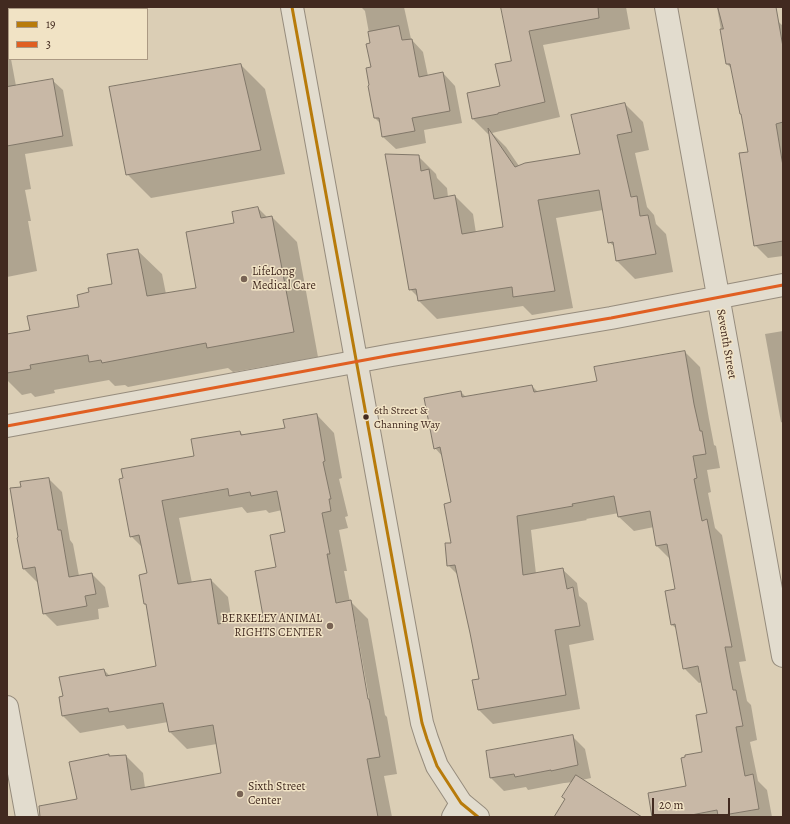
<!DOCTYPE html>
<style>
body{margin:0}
#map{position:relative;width:790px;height:824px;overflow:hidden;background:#dbceb5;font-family:Alegreya,serif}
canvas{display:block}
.frame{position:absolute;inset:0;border:8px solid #422a20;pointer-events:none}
.legend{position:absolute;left:8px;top:8px;width:140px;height:52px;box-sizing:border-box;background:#f1e3c5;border:1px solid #ab9983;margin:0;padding:5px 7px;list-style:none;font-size:12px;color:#422a20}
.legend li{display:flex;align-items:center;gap:8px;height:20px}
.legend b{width:20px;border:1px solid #ab9983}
.scale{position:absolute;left:652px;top:798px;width:78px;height:18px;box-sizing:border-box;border:2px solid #422a20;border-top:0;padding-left:5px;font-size:12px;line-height:14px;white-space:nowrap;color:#422a20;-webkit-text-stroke:3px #f1e3c5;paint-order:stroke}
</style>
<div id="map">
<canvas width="790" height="824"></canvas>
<div class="frame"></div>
<ul class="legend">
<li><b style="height:5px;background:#b87b0b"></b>19</li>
<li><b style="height:5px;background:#e05f22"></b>3</li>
</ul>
<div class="scale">20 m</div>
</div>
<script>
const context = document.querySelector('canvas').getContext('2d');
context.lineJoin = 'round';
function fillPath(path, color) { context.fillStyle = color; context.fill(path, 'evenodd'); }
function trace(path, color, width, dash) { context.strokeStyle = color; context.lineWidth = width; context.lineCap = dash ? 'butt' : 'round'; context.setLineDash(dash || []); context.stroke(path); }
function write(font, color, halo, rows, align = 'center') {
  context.font = font + ' Alegreya,serif'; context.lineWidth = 3; context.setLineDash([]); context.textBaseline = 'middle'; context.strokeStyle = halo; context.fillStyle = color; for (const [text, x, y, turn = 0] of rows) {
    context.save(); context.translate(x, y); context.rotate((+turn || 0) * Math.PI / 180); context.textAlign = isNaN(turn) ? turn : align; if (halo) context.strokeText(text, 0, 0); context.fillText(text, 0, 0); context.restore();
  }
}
fillPath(new Path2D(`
 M7 7H86V9H9V37H8L9 46V59H11L16 86 52 80 63 90 73 146 25 154 31 189 25 190 31 221H28L37 271 7 277Z
 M361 7H404L411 39 423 52 428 76 443 73 455 86 462 123 424 130 426 143 396 149 383 137 381 124 375 118 369 86 372 68 371 44 365 11Z
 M502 7H626L630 29 543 45 560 117 492 133 506 147 519 166 581 155 625 104 643 122 649 150 635 153 647 207 654 215 656 224 666 234 673 272 635 279 617 261 615 247 609 242 603 210 556 218 573 308 532 315 523 306 437 319 419 301 418 297 410 289 418 156 436 174 437 178 447 188 448 197 455 196 473 214 476 233 504 228 490 133 488 134 473 119 501 87 512 61Z
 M717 7H763L783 26V256L768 258 755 245 749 152 742 115 740 114 732 69 727 64Z
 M241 65 265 89 285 174 151 198 127 174Z
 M258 208 268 218 272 217 297 242 318 357 233 372 228 368 128 387 125 385 115 386 109 380 54 390 55 393 35 397 31 393 22 395 7 380V335L31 330 81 308 114 284 137 250 162 274 166 294 197 289 235 224Z
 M783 331V423L781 422 765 334Z
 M685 352 700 367 709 419 714 445 716 446 720 468 707 470 711 492 708 493 715 528 722 535 746 661 739 662 747 701 751 705 757 740 750 742 758 781 767 790 772 817H653L687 787 703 752 708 714 702 682 699 683 684 668 677 629 672 625 676 590 670 559 657 546 654 527 634 531 619 517V513L586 519 587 520 531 530 536 574 562 569 577 583 579 596 587 603 594 640 569 645 580 709 493 724 479 710 480 679 458 575 448 565 452 544 453 503 443 457 435 448 461 392 466 397 532 386 539 393 598 382Z
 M317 415 334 433 342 478 339 479 348 516 345 517 348 528 339 530 347 571H344L350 602H351L368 619 385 715 387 717 397 774 384 776 392 817H71L78 800 108 755 111 757 126 756 143 773 145 788 222 774 217 744 187 749 170 732 168 722 127 729 124 725 80 733 63 716 64 697 104 670 110 676 158 667 147 605 145 604 148 574 143 548 131 536 196 457 240 432 244 436 286 428ZM242 507 247 513 266 510 269 513 282 510 286 533 264 617 232 623 228 597 211 580 192 583 179 518ZM353 620H355L370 704H368Z
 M49 479 62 492 70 540 73 544 79 576 92 574 105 587 109 607 98 609 99 619 57 626 44 613 38 581 37 582 24 569 22 488Z
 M572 736 585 749 591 778 582 780 636 817H566V799L573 782 565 783H564L528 790 526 787 504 791 491 778 487 752Z`), '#0003');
const building = new Path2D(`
 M501 7H598L599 18 529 31 545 102 498 113V114L472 119 467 93 500 86 495 64 511 61Z
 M718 7H776L783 47V122L776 124 783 166V241L754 246 739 153 748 152 741 114H740L730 64H726L720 29H723Z
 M399 26 402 40 412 39 419 77 443 72 450 111 412 118 415 131 382 137 379 118H374L368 86 369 85 366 68 371 67 366 44 370 43 368 32Z
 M241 64 261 150 126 175 109 87Z
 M53 79 63 136 7 146V87Z
 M625 103 632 132 617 135 631 197 637 196 640 216 648 215 656 254 616 261 613 242 608 243 599 190 538 200 555 291 513 297 512 287 418 301 416 289 409 290 385 154 419 155 421 171 429 169 434 199 455 195 462 234 503 227 488 128 515 167 525 163 580 154 571 115Z
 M258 207 261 218 272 216 294 332 207 348 206 343 102 363 101 360 89 362 88 355 30 365 31 369 7 373V334L30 330 27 316 79 307 77 295 89 292 88 288 112 284 107 254 138 249 147 296 196 288 186 232 234 223 232 212Z
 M685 351 694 404 700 431H702L706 454 693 456 697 478 694 479 702 521 707 519 732 647H725L733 690H736L743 726 736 727 745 776 753 774 759 809 718 816 717 810 681 817H652L648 793 686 786 681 758 685 757V755L702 752 696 715 707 713 698 666 683 669 675 624 671 625 665 591 675 589 667 544 656 546 650 511 618 517 614 496 572 504 573 506 517 516 523 575 563 568 567 589 573 587 580 626 555 630 566 695 478 710 472 680 479 679 470 633 455 565 447 566 445 543H451L444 504 451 502 440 447 434 449 424 398 461 391 462 397 532 385 534 392 597 381 594 367Z
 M317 414 325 461 323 462 331 499H329L331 511 322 513 330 554H327L336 603 351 600 368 699H369L380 757 367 759 378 817H40L39 806 77 799 69 762 109 754V756L126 755 131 790 221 773 213 725 169 732 163 703 109 712 108 708 62 716 59 697 63 696 59 677 104 669 106 676 156 666 146 604H144L139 575 147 573 139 535 130 537 119 479 123 478 121 469 194 456 191 439 240 431 241 435 285 428 283 420ZM228 489 229 496 250 492 251 496 277 491 285 532 270 535 276 567 255 571 263 616 218 624 211 579 178 584 162 501Z
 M49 478 58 530H61L69 577 92 573 96 594 85 596 87 606 43 614 35 567 23 569 17 538 18 537 10 488 21 487 20 482Z
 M573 735 578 765 551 771V770L515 777 514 774 490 778 486 751Z
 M576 775 642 817H554L565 799 562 797Z`);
fillPath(building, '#c8b8a6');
trace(building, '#817769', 1);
const minor = new Path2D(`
 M666 7 783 656
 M7 426 392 355 611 318 783 285
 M7 707 27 817
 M453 817 461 803`);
const tertiary = new Path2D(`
 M292 7 422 723 427 739 437 766 461 803 478 817`);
trace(minor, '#968c7d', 24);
trace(tertiary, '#968c7d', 24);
trace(minor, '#e2dcce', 22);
trace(tertiary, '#e2dcce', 22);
trace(new Path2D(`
 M292 7 422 723 427 739 437 766 461 803 478 817`), '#b87b0b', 3);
trace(new Path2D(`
 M7 426 392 355 611 318 783 285`), '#e05f22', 3);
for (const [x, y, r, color] of [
 [244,279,4,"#786354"],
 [366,417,3.5,"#422a20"],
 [330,626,4,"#786354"],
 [240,794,4,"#786354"]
]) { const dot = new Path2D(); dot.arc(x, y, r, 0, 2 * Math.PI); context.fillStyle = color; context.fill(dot); trace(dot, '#f1e3c5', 1.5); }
write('11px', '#422a20', '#f1e3c5', [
 ["6th Street &",374,411],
 ["Channing Way",374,425]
], 'left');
write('12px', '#422a20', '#f1e3c5', [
 ["LifeLong",252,272],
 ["Medical Care",252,286],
 ["BERKELEY ANIMAL",322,619,"right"],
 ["RIGHTS CENTER",322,633,"right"],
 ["Sixth Street",248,787],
 ["Center",248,801]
], 'left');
write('12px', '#422a20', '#f1e3c5', [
 ["Seventh Street",726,344,80]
]);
</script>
